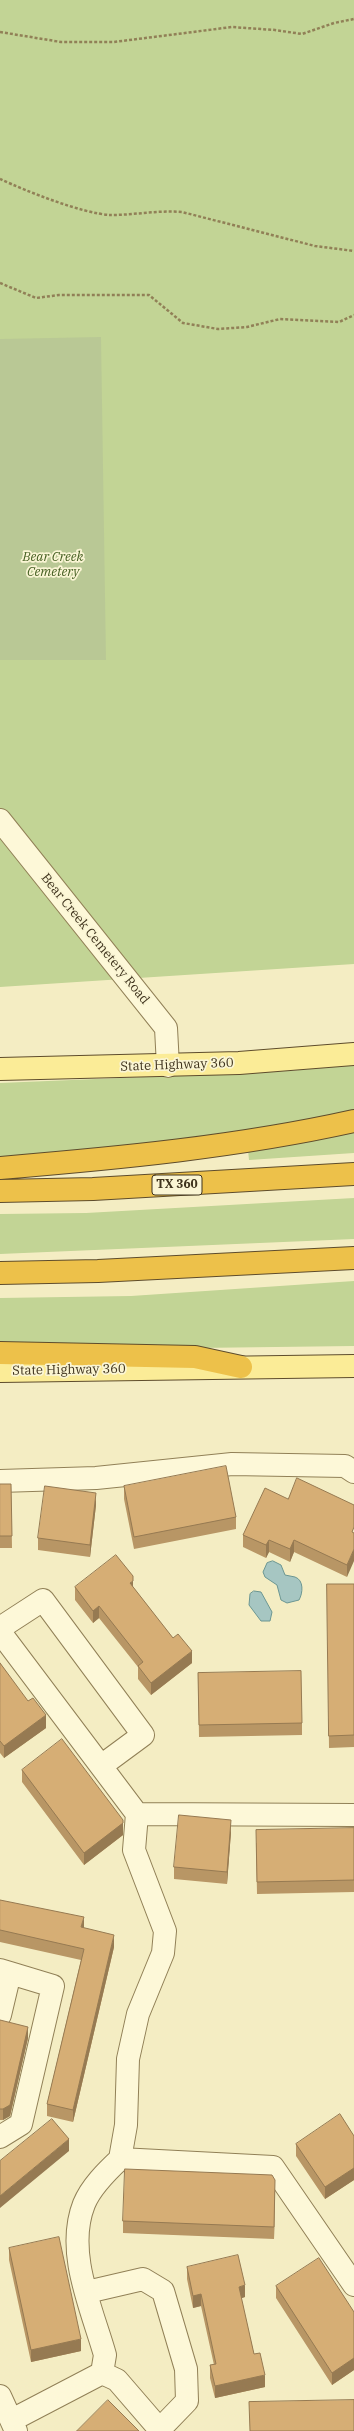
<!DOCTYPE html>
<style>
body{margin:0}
canvas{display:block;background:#f4edc3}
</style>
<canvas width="354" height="2431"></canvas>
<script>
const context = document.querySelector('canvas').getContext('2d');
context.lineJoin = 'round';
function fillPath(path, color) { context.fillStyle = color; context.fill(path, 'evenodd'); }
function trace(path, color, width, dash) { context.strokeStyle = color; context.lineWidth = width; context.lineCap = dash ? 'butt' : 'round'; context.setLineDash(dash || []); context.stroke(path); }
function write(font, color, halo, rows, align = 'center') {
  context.font = font + ' "IBM Plex Serif",serif'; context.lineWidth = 3.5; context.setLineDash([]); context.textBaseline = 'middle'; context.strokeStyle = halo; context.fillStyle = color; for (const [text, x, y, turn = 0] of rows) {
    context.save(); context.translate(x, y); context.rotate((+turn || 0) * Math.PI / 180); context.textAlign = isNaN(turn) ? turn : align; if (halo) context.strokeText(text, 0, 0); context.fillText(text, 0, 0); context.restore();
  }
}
fillPath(new Path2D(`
 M0 0H354V964L0 987Z
 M354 1065V1112C237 1136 119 1149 0 1160V1083L288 1071Z
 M354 1128V1153L249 1160 248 1150Z
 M354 1198V1239L0 1254V1214L86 1213Z
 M354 1281V1346L196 1348 0 1346V1298L131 1296Z`), '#c2d495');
fillPath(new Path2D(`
 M101 337 106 660H0V339Z`), '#b9c895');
const water = new Path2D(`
 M273 1561 281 1565 285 1575C288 1576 292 1576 295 1577 304 1580 303 1593 299 1600L287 1603 281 1600 277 1585 265 1577 263 1572 267 1563Z
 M254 1591 261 1592 272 1612 270 1621H261L249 1605 250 1594Z`);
fillPath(water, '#a6c6c2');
trace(water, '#6b9692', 1);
const minor = new Path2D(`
 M0 820 166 1028 168 1066
 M0 1481 96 1478 232 1464 345 1466 354 1472
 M0 1628 43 1600 143 1735 101 1766
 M0 1632 137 1814
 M0 1970 10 1973 0 2015
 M0 2137 21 2124 53 1986 10 1973
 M120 2159 126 2125 128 2059 138 2014 163 1953 165 1931 134 1850 137 1814 354 1815
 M87 2292 143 2279 163 2291 186 2369 187 2401 159 2430
 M0 2396 16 2431
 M12 2420 102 2373
 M161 2431 117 2380 102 2373 105 2355C92 2309 65 2252 84 2204 91 2187 106 2172 120 2159L273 2167 354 2285`);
const major = new Path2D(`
 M0 1069 239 1063 354 1054
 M0 1371 354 1366`);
const highway = new Path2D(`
 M0 1168C119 1158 237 1147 354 1121
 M0 1191 93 1189 354 1174
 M0 1273 98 1271 354 1258
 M0 1353 195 1357 241 1367`);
trace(minor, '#918057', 24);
trace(major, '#5e4c2c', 24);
trace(highway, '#5e4c2c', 24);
trace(new Path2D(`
 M0 32 61 42H114L232 27 275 30 302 34 334 23 354 19
 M0 179C26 191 83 214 111 215 135 215 158 210 182 212L315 246 354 251
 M0 283 36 298 59 295H149L183 323 218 329 247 327 280 319 339 322 354 315`), '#918057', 2.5, [3, 2]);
trace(minor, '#fdf8d8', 22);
trace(major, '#fbec97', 22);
trace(highway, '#edc14a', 22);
fillPath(new Path2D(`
 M0 1484H11L12 1548H0Z
 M124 1486 236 1517V1529L134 1549 124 1499Z
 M288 1499 354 1505 347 1577 294 1552 290 1562 269 1552 266 1558 243 1547V1535Z
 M96 1505 90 1557 38 1550V1538Z
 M327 1584H354V1747L329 1748Z
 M75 1587H133L192 1663 151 1695 138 1679V1667L99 1618 93 1623 75 1600Z
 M0 1663 46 1728 4 1758 0 1753Z
 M198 1673 302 1723V1735L199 1737Z
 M22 1770 123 1832V1835L84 1865 22 1782Z
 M354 1828V1892L257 1894 256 1843Z
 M231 1832 227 1884 174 1879V1867Z
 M0 1900 84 1928 114 1947 73 2122 47 2116V2104L81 1960 0 1942Z
 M0 2020 28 2038 10 2116 3 2120H0Z
 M354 2136V2180L325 2199 296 2156V2144Z
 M275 2192 274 2239 123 2233V2221Z
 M9 2248 81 2351 31 2362 9 2260Z
 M187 2267 245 2297 241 2298 254 2354 265 2387 215 2398 210 2378V2365H214L201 2306 193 2308 187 2279Z
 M276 2286 354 2312V2370L332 2385 276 2298Z`), '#b89665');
fillPath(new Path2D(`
 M96 1493V1505L90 1557V1545Z
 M269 1540V1552L266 1558V1545Z
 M294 1540V1552L290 1562V1549Z
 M354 1549V1561L347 1577V1565Z
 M133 1581V1593L130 1583Z
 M99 1606V1618L93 1623V1611Z
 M192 1651V1663L151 1695V1683Z
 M46 1715V1728L4 1758V1746Z
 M123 1820V1835L84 1865V1853Z
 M231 1820V1832L227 1884V1872Z
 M84 1917V1929L81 1927Z
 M114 1935V1947L73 2122V2110Z
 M28 2027V2038L10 2116 3 2120V2109Z
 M69 2139V2151L0 2208V2196Z
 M354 2168V2180L325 2199V2187Z
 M275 2180V2192L274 2239V2227Z
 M245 2285V2297L239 2299V2287Z
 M201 2294V2306L193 2308V2296Z
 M81 2339V2351L31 2362V2350Z
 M354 2358V2370L332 2385V2373Z
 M265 2375V2387L215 2398V2386Z`), '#967a52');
const building = new Path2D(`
 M226 1466 236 1517 134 1537 124 1486Z
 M297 1478 354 1505V1527L352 1532 354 1533V1549L347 1565 294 1540 290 1549 269 1540 266 1545 243 1535 265 1488 288 1499Z
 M0 1484H11L12 1536H0Z
 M45 1486 96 1493 90 1545 38 1538Z
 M116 1555 133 1576V1581L130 1583 173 1638 178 1634 192 1651 151 1683 138 1666 143 1662 99 1606 93 1611 75 1587Z
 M327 1584H354V1735L329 1736Z
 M0 1663 28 1701 33 1698 46 1715 4 1746 0 1741Z
 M301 1671 302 1723 199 1725 198 1673Z
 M62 1739 123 1820V1823L84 1853 22 1770Z
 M179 1815 231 1820 227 1872 174 1867Z
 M354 1828V1880L257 1882 256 1830Z
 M0 1900 84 1917 81 1927 114 1935 73 2110 47 2104 84 1949 0 1930Z
 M0 2020 28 2027 10 2105 3 2109H0Z
 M340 2114 354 2136V2168L325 2187 296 2144Z
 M52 2119 69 2139 0 2196V2161Z
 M125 2169 272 2175 275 2180 274 2227 123 2221Z
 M59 2237 81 2339 31 2350 9 2248Z
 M238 2255 245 2285 239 2287 254 2354 260 2353 265 2375 215 2386 210 2365 216 2364 201 2294 193 2296 187 2267Z
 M319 2258 354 2312V2358L332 2373 276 2286Z
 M108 2400 139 2431H77Z
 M354 2400V2431H250L249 2402Z`);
fillPath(building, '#d6ae75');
trace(building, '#967a52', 1);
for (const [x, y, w] of [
 [177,1185,50]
]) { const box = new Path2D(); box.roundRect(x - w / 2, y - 10, w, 20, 3); context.fillStyle = '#faf5d4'; context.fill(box); trace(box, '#3f331d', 1); }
write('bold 12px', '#3f331d', null, [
 ["TX 360",177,1185]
]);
write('italic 13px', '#445e21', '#faf5d4', [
 ["Bear Creek",53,557],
 ["Cemetery",53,572]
]);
write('13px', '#3f331d', '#faf5d4', [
 ["Bear Creek Cemetery Road",95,939,51],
 ["State Highway 360",177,1065,-2],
 ["State Highway 360",69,1370,-1]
]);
</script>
